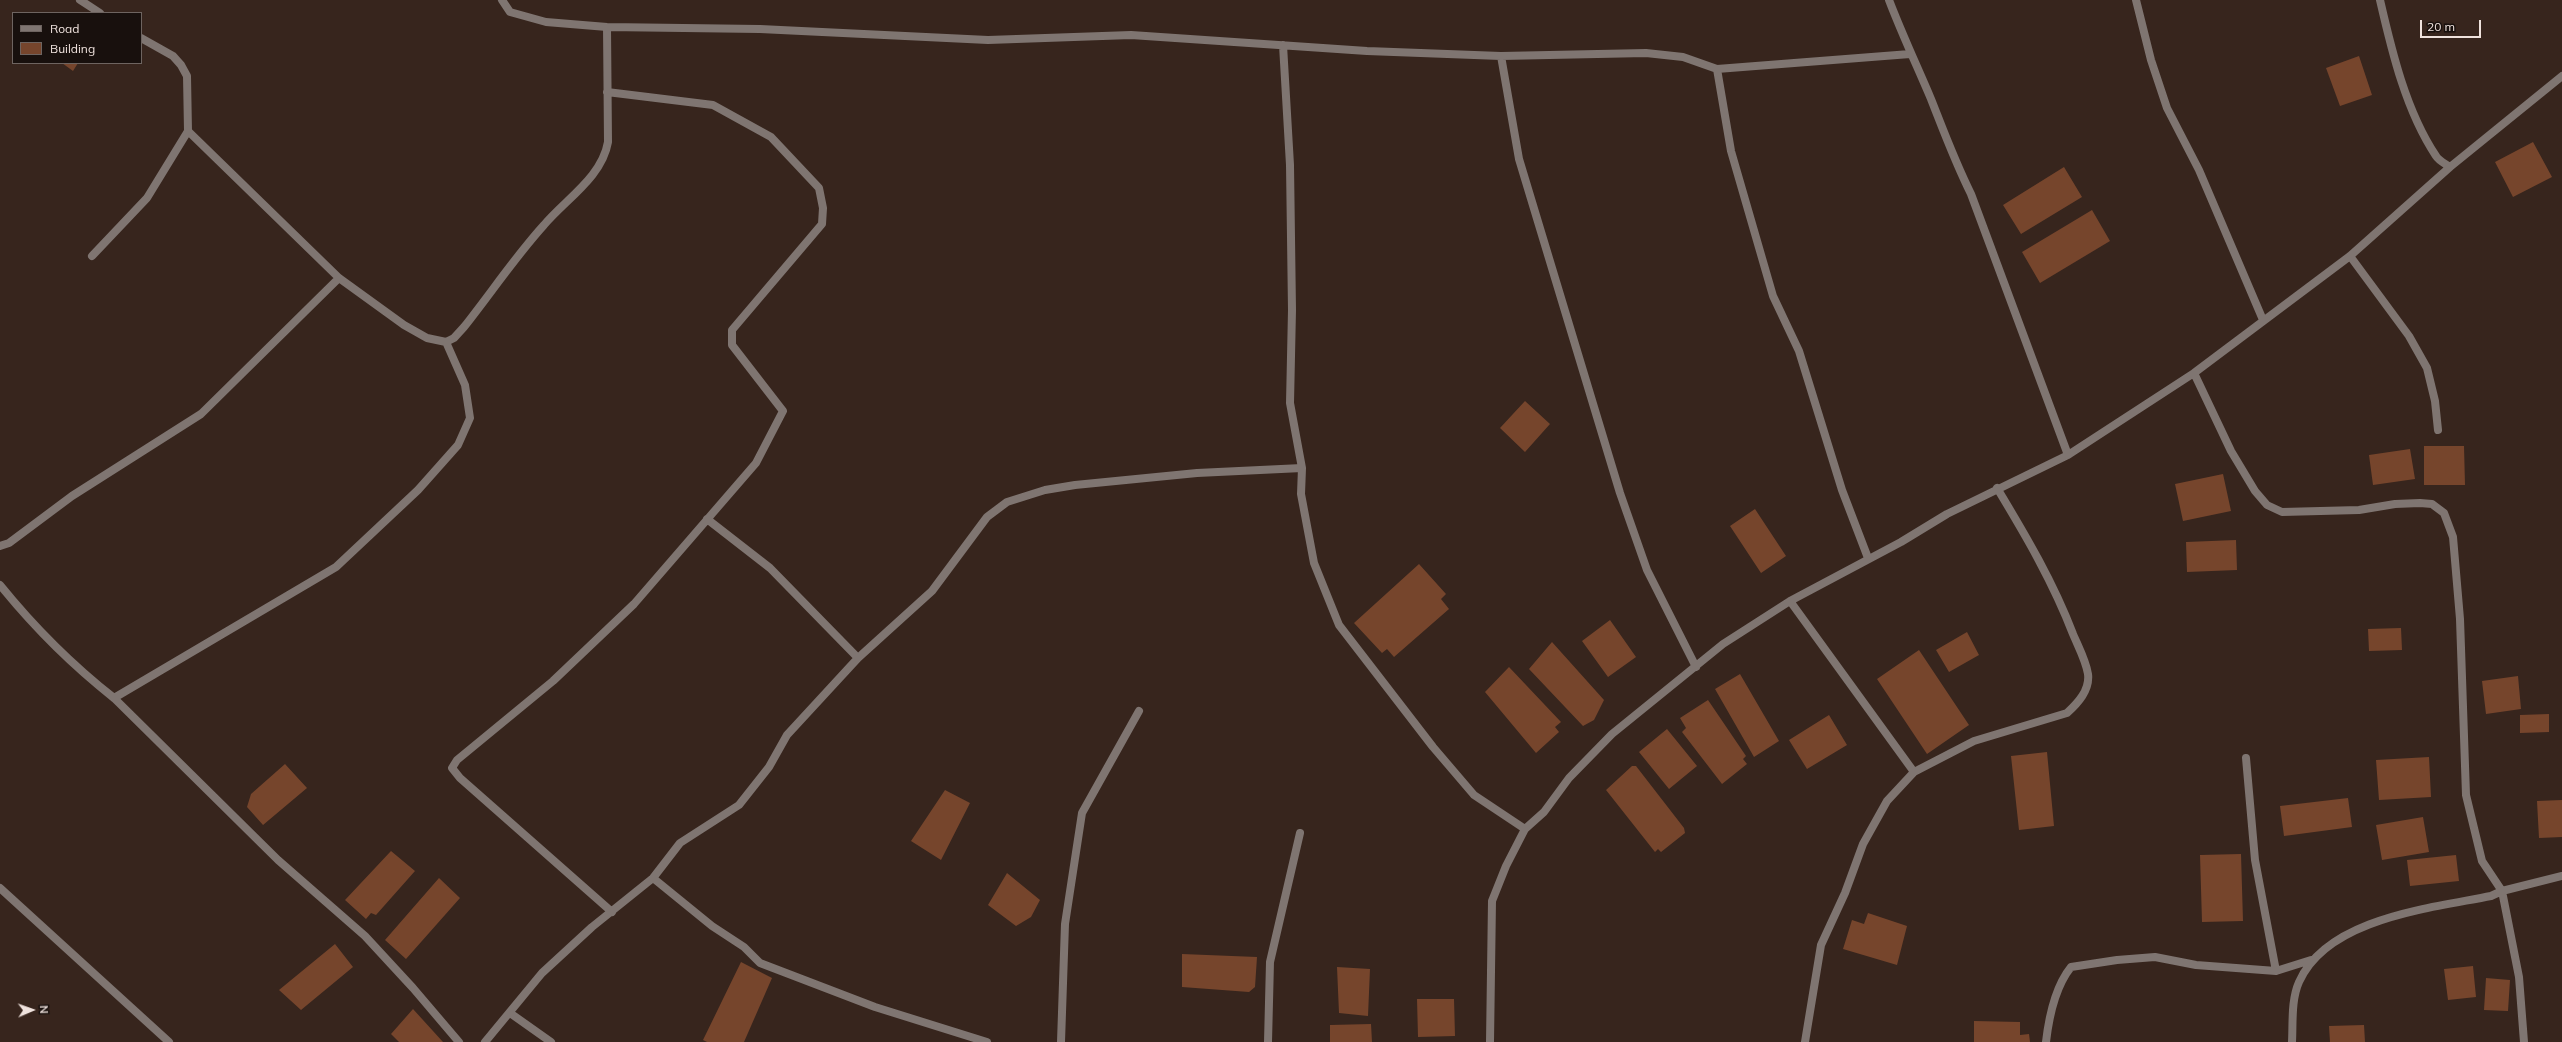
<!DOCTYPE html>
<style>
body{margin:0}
#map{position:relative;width:2562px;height:1042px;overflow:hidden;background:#37251d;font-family:Mulish,sans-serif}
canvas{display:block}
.legend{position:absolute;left:12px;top:12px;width:130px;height:52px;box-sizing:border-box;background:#18100d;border:1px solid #6e6460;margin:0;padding:5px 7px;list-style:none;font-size:12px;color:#efe2dd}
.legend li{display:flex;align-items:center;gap:8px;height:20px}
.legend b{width:20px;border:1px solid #6e6460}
.north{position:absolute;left:12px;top:990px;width:40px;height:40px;-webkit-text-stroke:3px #18100d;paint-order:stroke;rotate:88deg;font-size:11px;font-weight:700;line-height:16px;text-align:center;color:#efe2dd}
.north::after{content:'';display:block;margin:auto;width:14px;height:18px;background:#efe2dd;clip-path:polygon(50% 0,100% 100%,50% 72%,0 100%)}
.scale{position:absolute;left:2420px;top:20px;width:61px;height:18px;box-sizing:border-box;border:2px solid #efe2dd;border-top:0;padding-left:5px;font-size:12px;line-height:14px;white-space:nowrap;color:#efe2dd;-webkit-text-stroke:3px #18100d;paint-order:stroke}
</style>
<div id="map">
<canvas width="2562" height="1042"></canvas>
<ul class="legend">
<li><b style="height:5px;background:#7f7571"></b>Road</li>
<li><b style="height:11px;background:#76452c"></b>Building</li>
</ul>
<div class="north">N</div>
<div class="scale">20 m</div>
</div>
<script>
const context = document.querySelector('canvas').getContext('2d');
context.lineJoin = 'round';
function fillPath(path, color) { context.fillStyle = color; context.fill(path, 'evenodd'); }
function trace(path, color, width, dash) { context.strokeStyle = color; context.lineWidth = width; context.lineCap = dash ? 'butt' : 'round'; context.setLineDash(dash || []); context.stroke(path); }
fillPath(new Path2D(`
 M2359 56 2372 95 2340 106 2326 68Z
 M62 63H78L73 71Z
 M2533 142 2552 177 2513 197 2495 162Z
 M2064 167 2082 197 2021 234 2003 205Z
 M2092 210 2110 241 2040 283 2022 252Z
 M1525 401 1550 424 1525 452 1500 428Z
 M2424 446H2464L2465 485H2424Z
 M2410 449 2415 479 2373 485 2369 455Z
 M2223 474 2231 511 2183 521 2175 484Z
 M1755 509 1786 556 1761 573 1730 526Z
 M2236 540 2237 570 2187 572 2186 542Z
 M1419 564 1446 594 1441 599 1449 609 1394 657 1387 649 1382 653 1354 623Z
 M1610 620 1636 657 1608 677 1582 641Z
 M2401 628 2402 650 2369 651 2368 629Z
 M1967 632 1979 655 1949 672 1936 650Z
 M1552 642 1604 700 1594 720 1583 726 1529 669Z
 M1919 650 1969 725 1927 754 1877 679Z
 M1509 667 1561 722 1555 727 1559 732 1536 753 1485 692Z
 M1740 674 1779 741 1754 757 1715 689Z
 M2518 676 2521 709 2486 714 2482 681Z
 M1708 700 1746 756 1743 759 1747 764 1722 784 1682 732 1686 728 1680 718Z
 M2549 714V732L2520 733V715Z
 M1829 715 1847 745 1807 769 1789 740Z
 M1667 729 1697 766 1669 789 1639 752Z
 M2047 752 2054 826 2019 830 2011 756Z
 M2429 757 2431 797 2379 800 2376 760Z
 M285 764 307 788 263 825 247 807 251 794Z
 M1632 766H1636L1684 828 1685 833 1661 852 1658 849 1655 852 1606 790Z
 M945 790 970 803 941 860 911 841Z
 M2348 798 2352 827 2284 836 2280 806Z
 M2562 800V837L2539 838 2537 801Z
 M2423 817 2429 852 2382 860 2376 825Z
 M391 851 415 871 376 915 371 913 366 919 345 900Z
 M2241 854 2243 921 2202 922 2200 855Z
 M2456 855 2459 881 2410 886 2407 860Z
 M1007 873 1040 900 1031 917 1016 926 988 905Z
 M439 878 460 898 406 959 385 940Z
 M1868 913 1907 926 1897 965 1843 949 1852 920 1864 924Z
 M335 944 353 967 301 1010 279 990Z
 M1182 954 1257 957 1255 987 1249 992 1182 987Z
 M741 962 772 978 744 1042H707L703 1040Z
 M2473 966 2476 997 2448 1000 2444 969Z
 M1337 967 1370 969 1368 1016 1339 1013Z
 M2486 978 2510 980 2508 1011 2484 1010Z
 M1417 999H1454L1455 1036 1418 1037Z
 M413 1009 443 1042H399L391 1034Z
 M1974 1021 2020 1022V1035L2029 1034 2030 1042H1974Z
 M1371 1024 1372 1042H1330V1025Z
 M2364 1025 2365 1042H2330L2329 1026Z`), '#76452c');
trace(new Path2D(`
 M80 0 100 13
 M502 0 510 12 546 22 607 27 760 29 988 40 1131 35 1367 51 1501 56 1646 53 1683 57 1717 69 1910 54
 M1889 0C1902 34 1917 66 1931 99 1944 132 1955 162 1971 194L2068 455
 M2136 0 2151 60 2167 108 2199 170 2263 320
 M2380 0C2392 52 2406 111 2436 156 2439 161 2446 164 2450 167
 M1283 45 1290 165 1292 310 1290 403 1302 468 1301 494 1314 563 1339 625 1433 747 1474 795 1525 829
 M1501 56 1519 159 1620 493 1647 570 1696 667
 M1717 69 1731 151 1773 296 1799 351 1842 490 1868 558
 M607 92 713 105 771 137 819 188 823 208 822 224 732 330V345L783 411 756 463 634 604 553 681 457 760 452 768 460 778 612 912
 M188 131 339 278 404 325 427 338 446 342 454 338 464 327C491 293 515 257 544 225 566 199 602 177 608 142L607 27
 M92 256 147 198 188 131 187 76 181 65 173 56 141 38
 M2350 256 2409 336 2427 368 2435 401 2438 430
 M2194 373 2231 451 2255 491 2267 505 2282 512 2359 510 2395 504 2420 503 2432 504 2444 513 2453 537 2460 619 2466 795 2482 861 2502 891 2519 977 2524 1042
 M707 519 770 568 858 658
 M0 546 9 543 72 496 201 414 339 278
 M0 585C34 627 72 665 114 698L278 860 365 936 413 988 459 1042
 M1790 601 1914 772
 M114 698 336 567 418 490 458 445 470 418 465 385 446 342
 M2246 758 2255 860 2276 971
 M653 878 712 926 744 947 760 963 875 1007 987 1042
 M0 888 169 1042
 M510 1013 551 1042
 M485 1042 542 973 592 927 653 878 680 843 739 805 769 767 787 735 858 658 932 591 987 517 1007 502 1045 490 1075 485 1197 473 1302 468
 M1061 1042 1065 924 1082 813 1139 711
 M1268 1042 1270 962 1300 833
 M1490 1042 1492 901 1506 866 1525 829 1544 812 1569 778 1612 734 1723 644 1790 601 1901 542 1947 514 2068 455 2194 373 2350 256 2450 167 2562 76
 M1805 1042 1821 945 1845 893 1863 844 1887 801 1914 772 1974 741 2067 713C2078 703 2090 690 2088 674 2086 661 2078 646 2073 634 2053 582 2026 536 1997 488
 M2046 1042C2049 1016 2055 987 2071 967L2117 960 2155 957 2196 965 2276 971 2311 960
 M2292 1042C2293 1023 2291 1000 2299 982 2327 918 2431 908 2491 896L2502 891 2562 876`), '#7f7571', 8);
</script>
